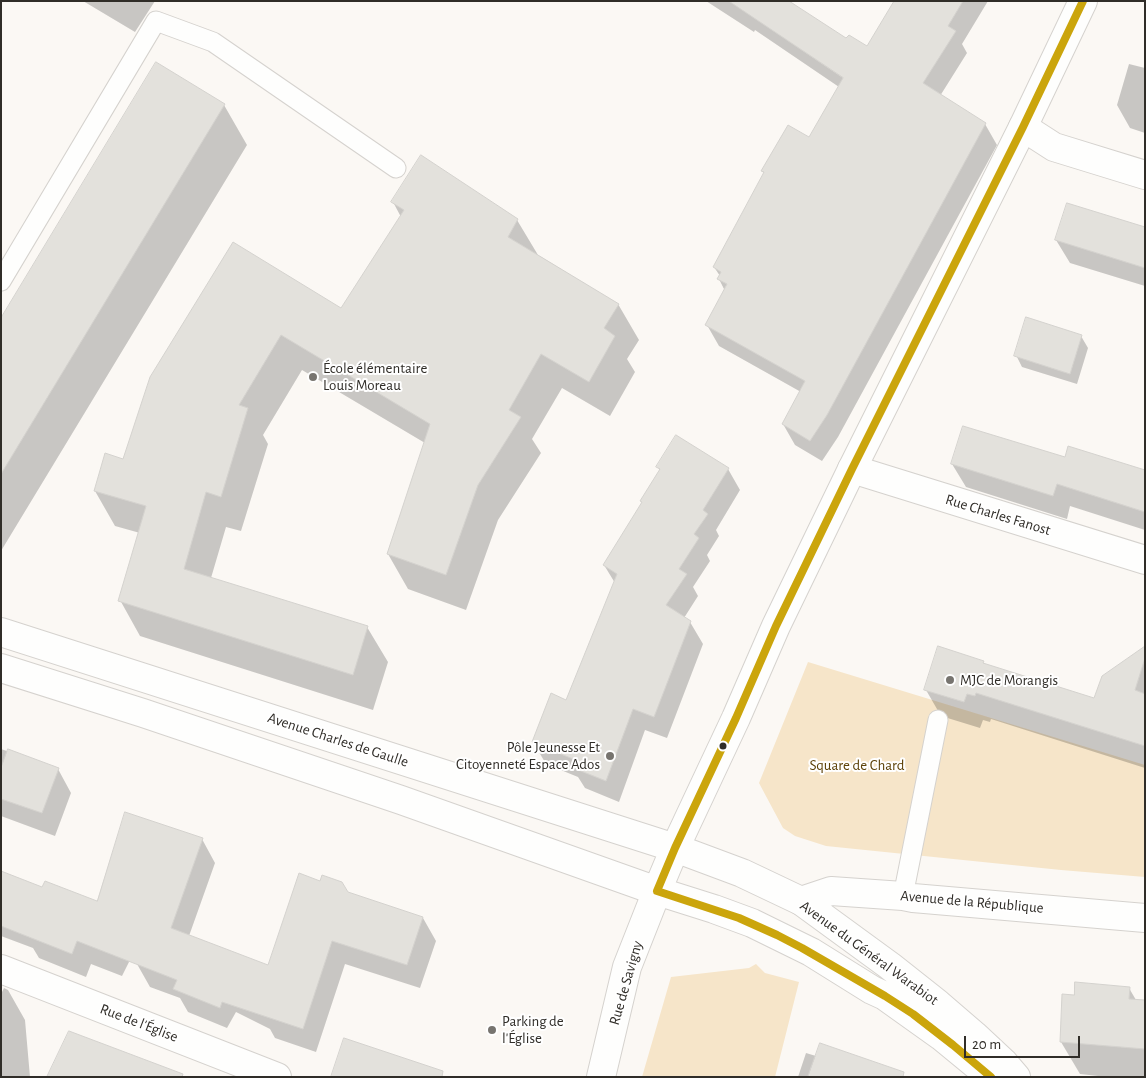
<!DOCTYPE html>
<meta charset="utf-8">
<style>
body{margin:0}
#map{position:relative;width:1146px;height:1078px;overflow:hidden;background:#fbf8f4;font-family:"Alegreya Sans",sans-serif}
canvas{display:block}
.frame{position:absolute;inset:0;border:2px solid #302d28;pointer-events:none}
.scale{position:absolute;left:964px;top:1036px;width:116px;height:22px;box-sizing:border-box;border:2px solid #302d28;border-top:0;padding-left:6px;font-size:15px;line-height:18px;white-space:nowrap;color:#302d28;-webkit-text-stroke:4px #fff;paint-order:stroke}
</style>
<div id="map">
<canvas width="1146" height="1078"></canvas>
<div class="frame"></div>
<div class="scale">20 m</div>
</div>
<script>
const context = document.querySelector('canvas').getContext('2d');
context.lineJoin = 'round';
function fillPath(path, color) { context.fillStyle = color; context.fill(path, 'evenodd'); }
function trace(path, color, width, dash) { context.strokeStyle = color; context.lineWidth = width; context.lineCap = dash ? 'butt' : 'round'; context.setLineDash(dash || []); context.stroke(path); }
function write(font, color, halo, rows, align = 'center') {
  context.font = font + ' "Alegreya Sans",sans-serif'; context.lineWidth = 4; context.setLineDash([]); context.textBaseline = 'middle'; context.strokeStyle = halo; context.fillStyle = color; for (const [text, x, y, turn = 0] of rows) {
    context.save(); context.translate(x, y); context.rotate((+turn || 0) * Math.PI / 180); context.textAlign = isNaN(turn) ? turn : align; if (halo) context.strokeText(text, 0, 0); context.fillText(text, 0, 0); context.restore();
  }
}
fillPath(new Path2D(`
 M808 662 1145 765V877L1061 870 826 846 795 836 783 828 759 783Z
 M756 964 765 973 799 982 775 1077H642L671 977 749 968Z`), '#f6e5c9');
fillPath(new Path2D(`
 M83 1H155L135 32Z
 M706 1H787L846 40 867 48 895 1H988L962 44 967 53 940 96 985 124 997 145 838 437 822 461 795 445 783 424 801 392 719 346 707 325 725 291 719 279 720 276 714 267 764 174 762 171 809 139 839 87 755 30 754 32Z
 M1129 64 1145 68V133L1130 128 1117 105Z
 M224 105 247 145 1 551V321Z
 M393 202 517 220 538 255 618 304 639 340 627 359 635 372 610 416 562 388 532 439 541 453 498 520 466 610 408 589 388 554 425 443 302 370 263 435 268 444 241 531 226 527 211 578 367 627 388 662 373 710 140 636 120 600 140 533 115 526 95 491 124 460 151 378 341 309 401 217Z
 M1145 228V286L1070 263 1056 240Z
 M1081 336 1088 348 1077 384 1022 367 1016 355Z
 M1065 459 1145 471V530L1070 506 1067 519 966 487 952 464Z
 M658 467 728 469 740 490 716 530 719 536 707 555 710 561 693 587 698 596 684 618 690 622 703 644 667 738 645 730 619 802 585 788 578 777 546 764 533 742 567 701 615 583 604 565 643 503 660 471Z
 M1145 647V768L991 719 990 722 983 720 980 728 941 716 926 690 983 662 985 665 1095 700Z
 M1 749 58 769 71 793 55 836 1 816Z
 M202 839 215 863 189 936 269 967 347 893 423 918 436 941 420 988 345 964 316 1052 275 1038 270 1029 236 1012 227 1028 188 1012 180 998 150 987 137 964 136 948 122 976 91 964 86 977 39 958 33 948 1 936V873L43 889 98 902Z
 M4 988 8 990 25 1020 30 1077H1V994Z
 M1129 988 1136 1000H1145V1077H1107L1080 1074 1061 1042 1075 997Z
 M806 1053 816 1056 880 1077H798Z`), '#0003');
const building = new Path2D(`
 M729 1H789L846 38 849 35 867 46 894 1H963L948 26 956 31 923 83 986 123 827 415 810 441 782 424 805 381 705 325 727 284 717 279 721 272 713 267 764 172 761 171 788 125 809 137 843 78Z
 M156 62 225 104 1 474V318Z
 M421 155 518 219 508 237 619 304 604 328 615 336 589 382 541 354 509 410 521 417 478 485 446 575 387 554 430 424 281 335 239 405 248 408 221 497 206 492 184 569 368 626 353 675 118 601 146 506 94 491 105 453 123 459 150 377 233 242 341 308 404 210 391 202Z
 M1067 203 1145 227V268L1055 240Z
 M1026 317 1082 335 1070 374 1014 356Z
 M963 426 1065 457 1068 446 1145 470V512L1057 484 1053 496 951 464Z
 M676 435 729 468 703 510 708 514 694 534 699 538 679 569 687 574 666 605 691 621 654 717 633 709 606 781 571 767 573 759 532 742 551 693 566 700 617 574 603 565 642 502 640 501 660 469 656 467Z
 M938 646 984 661 983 663 1094 698 1102 676 1145 646V658L1135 690 1145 694V746L976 693 975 696 967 694 964 702 924 690Z
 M8 749 59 768 42 813 1 799V768Z
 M125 812 203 838 171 928 268 965 299 873 320 881 322 875 342 882 348 892 423 917 407 965 332 941 303 1029 222 1002 220 1008 173 989 177 980 77 941 72 954 1 926V871L42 887 45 881 97 901Z
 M1075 982 1130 987 1129 999 1145 1000V1049L1060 1042 1062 994 1074 995Z
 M69 1031 183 1074 182 1077H47Z
 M344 1038 443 1071 442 1077H331Z
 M820 1043 904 1072 903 1077H808Z`);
fillPath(building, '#e3e1dc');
trace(building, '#d4d2ce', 1);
const service = new Path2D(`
 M1 281 156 21 213 42 396 168
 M903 896 938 720`);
const minor = new Path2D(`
 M1023 127 1054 147 1145 175
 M852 469 1145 560
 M801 901 831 891 903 896 913 898 1145 918
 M1 969 277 1077
 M601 1077 627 967 657 891 675 848`);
const tertiary = new Path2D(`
 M675 848 736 718 776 626 852 469 1023 127 1083 1`);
const secondary = new Path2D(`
 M1 632 675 848 742 873 801 901 890 966 938 1004 974 1035 1004 1063 1016 1077
 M1 668 143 713 401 800 657 891 714 909 752 923 811 952 872 990 885 996 941 1036 991 1077`);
trace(service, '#d5d2ce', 21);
trace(minor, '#d5d2ce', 30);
trace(tertiary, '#d5d2ce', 30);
trace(secondary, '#d5d2ce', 30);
trace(service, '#fefefd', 19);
trace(minor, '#fefefd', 28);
trace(tertiary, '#fefefd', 28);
trace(secondary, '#fefefd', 28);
trace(new Path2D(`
 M991 1077 953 1045 913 1014 885 996 802 948 777 935 739 918 657 891 675 848 736 718 776 626 852 469 1023 127 1083 1`), '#cba50c', 8);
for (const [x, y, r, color] of [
 [313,377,5,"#77746f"],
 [950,680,5,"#77746f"],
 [723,746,4.5,"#302d28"],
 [610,756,5,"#77746f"],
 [492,1030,5,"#77746f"]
]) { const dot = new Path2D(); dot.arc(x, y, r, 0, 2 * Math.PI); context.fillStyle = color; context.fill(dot); trace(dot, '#fff', 2); }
write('15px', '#302d28', '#fff', [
 ["École élémentaire",323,368],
 ["Louis Moreau",323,385],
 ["MJC de Morangis",960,680],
 ["Pôle Jeunesse Et",600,747,"right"],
 ["Citoyenneté Espace Ados",600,764,"right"],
 ["Parking de",502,1021],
 ["l'Église",502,1038]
], 'left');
write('15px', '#302d28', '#fff', [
 ["Rue Charles Fanost",998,515,17],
 ["Avenue Charles de Gaulle",338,740,18],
 ["Avenue de la République",972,902,5],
 ["Avenue du Général Warabiot",869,953,36],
 ["Rue de Savigny",626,983,-74],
 ["Rue de l'Église",139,1023,21]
]);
write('15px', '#5e430a', '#fff', [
 ["Square de Chard",857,765]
]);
</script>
